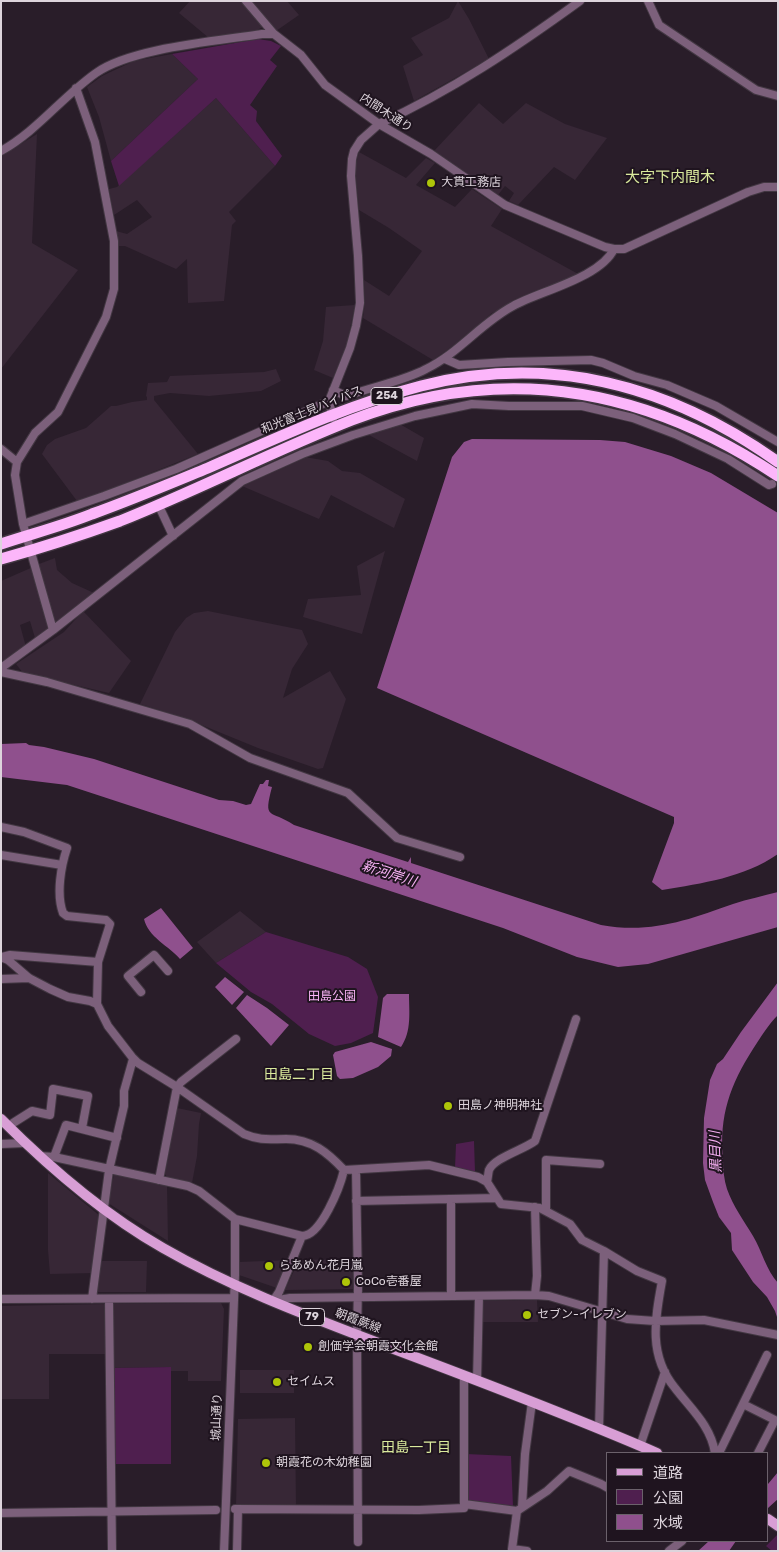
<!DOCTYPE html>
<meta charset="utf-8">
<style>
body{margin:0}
#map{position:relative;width:779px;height:1552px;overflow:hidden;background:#291d29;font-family:Rubik,"Noto Sans JP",sans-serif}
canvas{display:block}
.frame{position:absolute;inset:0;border:2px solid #ddd4dc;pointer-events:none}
.legend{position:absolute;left:606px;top:1452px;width:162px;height:90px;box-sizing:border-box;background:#1f141f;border:1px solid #6b616b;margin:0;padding:6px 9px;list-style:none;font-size:15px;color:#ddd4dc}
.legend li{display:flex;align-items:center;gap:10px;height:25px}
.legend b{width:25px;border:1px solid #6b616b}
</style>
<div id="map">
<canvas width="779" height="1552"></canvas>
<div class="frame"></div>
<ul class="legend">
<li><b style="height:6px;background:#d89ed5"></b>道路</li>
<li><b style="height:14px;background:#4f1f4f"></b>公園</li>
<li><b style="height:14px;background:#8f508d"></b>水域</li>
</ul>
</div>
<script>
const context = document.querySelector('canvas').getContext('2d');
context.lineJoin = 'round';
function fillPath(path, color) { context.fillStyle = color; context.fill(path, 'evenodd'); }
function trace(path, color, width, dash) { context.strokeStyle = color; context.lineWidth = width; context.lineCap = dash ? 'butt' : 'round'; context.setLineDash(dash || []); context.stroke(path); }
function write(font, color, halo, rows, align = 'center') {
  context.font = font + ' Rubik,"Noto Sans JP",sans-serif'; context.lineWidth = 4; context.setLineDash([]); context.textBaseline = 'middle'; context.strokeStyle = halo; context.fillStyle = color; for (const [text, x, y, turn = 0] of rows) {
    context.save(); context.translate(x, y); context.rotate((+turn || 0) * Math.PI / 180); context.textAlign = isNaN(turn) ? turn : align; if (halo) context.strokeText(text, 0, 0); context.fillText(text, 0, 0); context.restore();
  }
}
fillPath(new Path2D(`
 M190 1H243L263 27 257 30 209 38 179 13Z
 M251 1H287L299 15 276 31Z
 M458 1 469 19 489 59 414 101 403 66 423 55 411 38 449 18Z
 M172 54 198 79 111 161 99 117 87 87 102 76 134 61Z
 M216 98 275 166 229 212 236 221 232 225 224 301 188 303 187 259 176 269 125 246H117L116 231 127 234 152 217 137 200 114 215 109 189 117 187Z
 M479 103 503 124 526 103 565 124 607 138 575 180 554 167 518 205 509 201 514 193 505 186 498 195 434 151Z
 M37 134 32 243 78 270 1 369V156Z
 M359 152 406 178 426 158 435 163 416 185 455 207 472 189 502 209 491 226 580 275 492 313 456 344 433 360 363 318 365 301 364 280 389 296 422 251 389 228 359 210 355 167Z
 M355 305 347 344 333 378 314 370 323 341 326 307Z
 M276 369 281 381 261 391 209 396 170 393 154 396V400L198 454 98 494 77 501 42 454 47 445 55 439 86 428 111 406H116L132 402 147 400V397L146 396 148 383 167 382 170 376 264 372Z
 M398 423 424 438 417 461 367 434Z
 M305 457 328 461 342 471 360 473 405 499 394 528 331 495 319 519 242 486 247 482Z
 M385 551 362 634 303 617 308 599 361 595 357 566Z
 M55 558 57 570 72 583 94 593 54 624 38 566 39 564Z
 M33 567 50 627 35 638 30 621 20 625 26 647 1 665V581Z
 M83 611 131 661 109 693 23 673 16 664 64 632Z
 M208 611 302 630 308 644 292 669 283 698 330 671 346 699 323 768 318 769 258 748 182 717 140 704 175 632 186 618 194 613Z
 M240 911 266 932 216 963 197 942Z
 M177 1108 201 1113 199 1124 197 1156 192 1183 167 1177 165 1174Z
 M48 1173 100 1216 94 1273 50 1274 48 1250Z
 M114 1174 167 1185 168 1241 108 1203Z
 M354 1259V1289L285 1290 299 1260Z
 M289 1260 277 1288 239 1275V1262Z
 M100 1261H147L146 1292H97Z
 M537 1300 538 1322H481V1301Z
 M221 1303 224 1309 221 1381H188V1371H171V1367L113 1368 112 1304Z
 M107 1304V1354H49V1399H1V1306Z
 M240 1370H294V1393H240Z
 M295 1418 296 1507H236L238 1419Z`), '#372736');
fillPath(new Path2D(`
 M258 39 271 41 281 46 270 60 277 66 250 105 257 111 256 121 282 156 275 166 216 98 119 186 111 161 198 79 172 54Z
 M266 932 348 957 367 969 378 997 373 1033 351 1043 335 1046 309 1034 272 1004 251 992 216 963Z
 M474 1141 475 1172 455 1168 456 1144Z
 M171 1367V1464H113V1368Z
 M466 1454 511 1456 513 1507 468 1500Z
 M778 1534V1551H772L766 1546Z`), '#4f1f4f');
fillPath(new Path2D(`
 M472 439 600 440 625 442 671 456 711 473 778 513V854C743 878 703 883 662 890L652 882 674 823V817L377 688 452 457 464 442Z
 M26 743 29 745 44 747 94 759 219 800 233 801 246 805 251 804 260 784H263L266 780H269L268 786 272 787C263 821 270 809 294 825L408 862 411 857V863L601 925C651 934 688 920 733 904 748 899 763 896 778 892V927L648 964 618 967 577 957 503 928 67 785 1 777V744Z
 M161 908 193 948 180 959C169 946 148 937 144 919Z
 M225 977 244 992 232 1005 215 987Z
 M778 982V1015C768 1025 761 1037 753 1049 730 1085 719 1116 723 1159 723 1169 724 1180 727 1189 733 1206 744 1221 753 1236 762 1251 766 1270 778 1283V1320L775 1311 767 1297 753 1282 732 1250 731 1233 719 1217 713 1202 705 1180 703 1163 704 1118 710 1080 717 1064 723 1059 741 1032Z
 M387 994H409C409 1012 412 1031 401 1047L378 1037 383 998Z
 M247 995 267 1008 289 1025 271 1046 236 1008Z
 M371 1042 392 1049 391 1056 378 1067 353 1078 340 1079 337 1076 333 1055 335 1052Z
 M778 1472V1499L768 1508V1484Z
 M709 1541H736L729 1551H698Z`), '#8f508d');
const minor = new Path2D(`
 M246 1 274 34
 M648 1 659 25 756 90 778 96
 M1 151C37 131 62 97 96 73 131 48 218 41 262 34H274L301 55 325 85 379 124 431 154 505 205 605 247 614 249H624L748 192 764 187H778
 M445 359 459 365 508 362 591 360 603 363 634 376 667 385 716 406 778 442
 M333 390 346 396 350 395C375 386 404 381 426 369 459 353 481 323 513 306 540 291 600 278 614 249
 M333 418 329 401 350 348 356 326 360 303 358 256 351 176 352 159 354 151 361 140 379 124C453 90 515 48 580 1
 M1 449 17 462
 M158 504 173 536
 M23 524 104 496 176 469 329 401
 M53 630 23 524 15 475 17 462 35 433 58 412 106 317 114 289V241L95 142 76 88
 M1 668 53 630 242 481 302 454 353 435 415 416 472 404 509 406H582L633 418 675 434 728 459 769 485 772 484
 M1 672 47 682 190 724 250 758 348 793 397 838 460 857
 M1 827 24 832 67 848C61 866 56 894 63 913L67 916 106 920 110 924 98 962 97 1004
 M1 855 62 865
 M1 957 8 960 29 978 50 989 68 997 90 1001 97 1004 108 1026 132 1057 138 1063 177 1087 244 1134C261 1141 269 1139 286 1139 312 1139 328 1153 344 1170L429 1165 478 1177 487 1182 501 1204 540 1208 570 1224 582 1240 604 1251 599 1429
 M2 957 10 955 98 962
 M1 979 29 978
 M141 992 128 976 154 955 168 971
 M9 1127 13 1123 32 1111 50 1115 53 1089 88 1096 82 1128
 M1 1144 25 1143
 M39 1156 54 1157 188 1186 199 1191 235 1219 302 1236C321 1236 340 1187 344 1170
 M54 1157 66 1125 117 1138
 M356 1170 358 1287 357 1334 358 1542
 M159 1180 177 1087 181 1082 236 1039
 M487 1182C488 1178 488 1174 489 1170 494 1158 523 1150 535 1141L576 1019
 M356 1201 497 1198
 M535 1207 537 1276 535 1295
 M546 1211V1160L600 1164
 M604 1251 637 1271 662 1281C655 1319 648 1355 675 1388 691 1409 711 1426 715 1453
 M451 1296V1199
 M1 1299 234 1298
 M92 1299 109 1170 124 1106V1091L133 1059
 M109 1299 112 1551
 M273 1301 290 1298 535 1295 549 1296 627 1319 655 1321 704 1320 778 1335
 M273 1301 279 1292 302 1236
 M477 1381 479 1296
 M743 1404 775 1420 758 1453
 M640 1446 665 1372
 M719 1453 767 1355
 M464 1504 517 1511 547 1491 569 1471 601 1484 608 1488
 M522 1507 525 1454 532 1402
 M235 1509 419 1510 464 1508V1376
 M517 1511 512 1549 527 1551
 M1 1513 216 1510
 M224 1551 235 1275V1219
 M237 1551 238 1509
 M669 1551 682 1541`);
const major = new Path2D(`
 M1 1119C50 1168 103 1214 163 1248 236 1290 316 1319 394 1349 482 1382 571 1416 657 1453
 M768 1519 778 1526`);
const highway = new Path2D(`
 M1 544C31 534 62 526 92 514 131 500 169 484 208 468 277 438 347 405 421 386 550 353 670 385 778 462
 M1 559C41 548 81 535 120 521 198 490 273 451 352 420 503 362 645 387 778 476`);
trace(minor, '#423742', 10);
trace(major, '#423742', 12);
trace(highway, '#423742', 14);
trace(minor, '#7c607b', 8);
trace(major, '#d89ed5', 10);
trace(highway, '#fcb6fa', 11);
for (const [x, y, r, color] of [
 [431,183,5,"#aec509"],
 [448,1106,5,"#aec509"],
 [269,1266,5,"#aec509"],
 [346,1282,5,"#aec509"],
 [527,1315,5,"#aec509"],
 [308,1347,5,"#aec509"],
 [277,1382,5,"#aec509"],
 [266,1463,5,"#aec509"]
]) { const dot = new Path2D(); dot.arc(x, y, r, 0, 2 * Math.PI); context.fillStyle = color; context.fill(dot); trace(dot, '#1f141f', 2); }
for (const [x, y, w] of [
 [387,396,32],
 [312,1317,25]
]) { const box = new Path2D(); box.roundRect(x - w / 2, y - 8.5, w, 17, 4); context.fillStyle = '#1f141f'; context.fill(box); trace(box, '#ddd4dc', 1); }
write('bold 11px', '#ddd4dc', null, [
 ["254",387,396],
 ["79",312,1317]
]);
write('12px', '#ddd4dc', '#1f141f', [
 ["内間木通り",386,113,33],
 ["和光富士見バイパス",312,410,-22],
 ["朝霞蕨線",358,1321,21],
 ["城山通り",217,1417,-88]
]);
write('12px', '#ddd4dc', '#1f141f', [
 ["大貫工務店",441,183],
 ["田島ノ神明神社",458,1106],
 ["らあめん花月嵐",279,1266],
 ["CoCo壱番屋",356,1282],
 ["セブン-イレブン",537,1315],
 ["創価学会朝霞文化会館",318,1347],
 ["セイムス",287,1382],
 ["朝霞花の木幼稚園",276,1463]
], 'left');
write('12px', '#fab4f7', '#1f141f', [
 ["田島公園",332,997]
]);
write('italic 14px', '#f7b1f4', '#1f141f', [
 ["新河岸川",389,874,18],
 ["黒目川",716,1152,-92]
]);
write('14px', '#daea9d', '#1f141f', [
 ["田島二丁目",299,1075],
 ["田島一丁目",416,1448]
]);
write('15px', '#daea9d', '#1f141f', [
 ["大字下内間木",670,178]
]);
</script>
